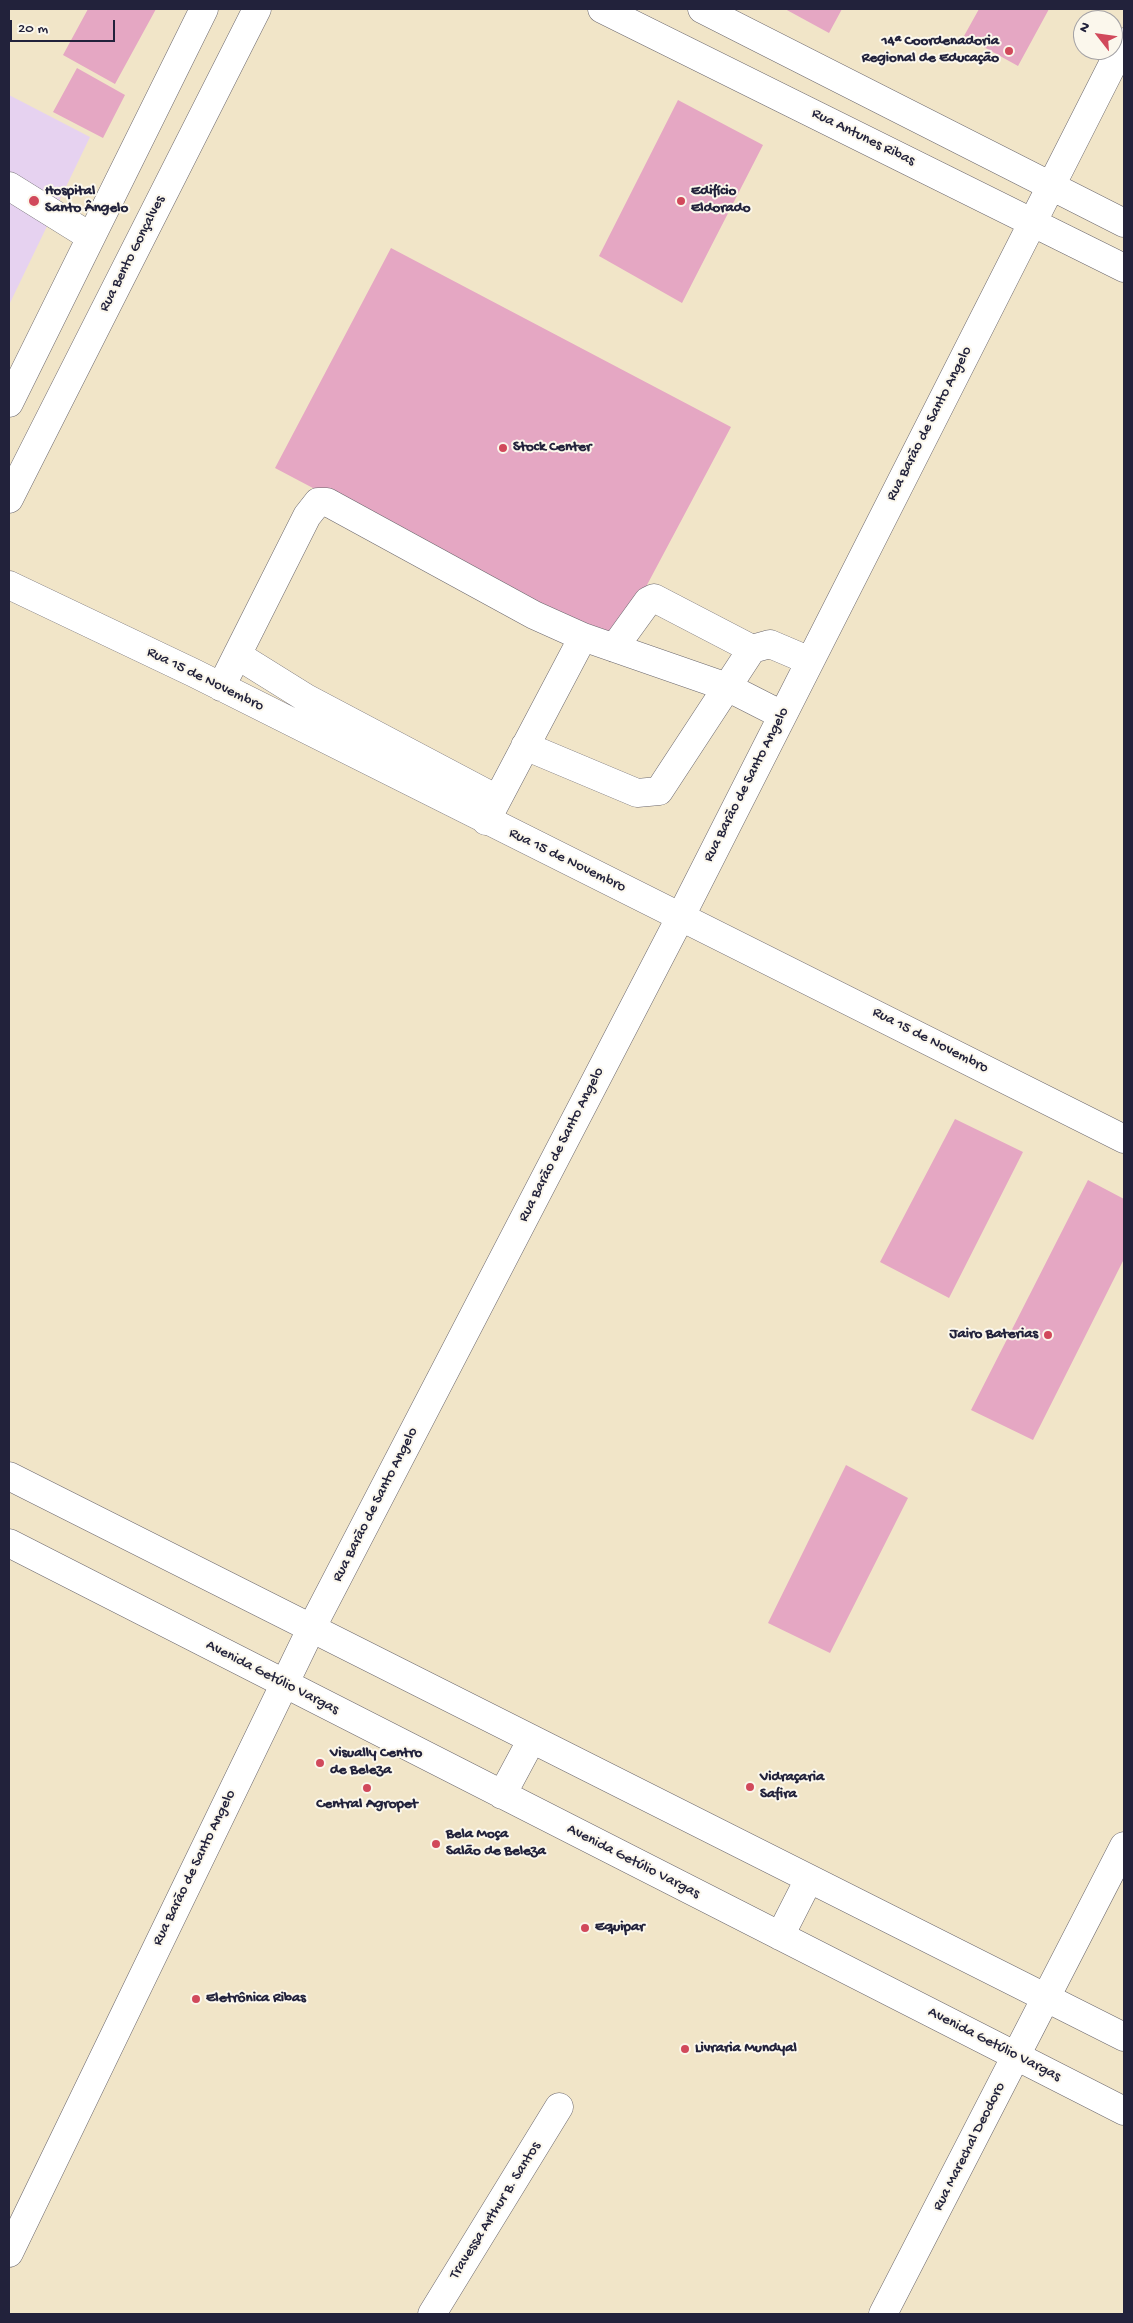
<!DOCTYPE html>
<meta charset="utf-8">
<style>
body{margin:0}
#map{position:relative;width:1133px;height:2323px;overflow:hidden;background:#f1e5c8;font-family:"Gochi Hand",sans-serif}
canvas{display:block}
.frame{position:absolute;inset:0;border:10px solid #22223b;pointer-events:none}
.north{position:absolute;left:1073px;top:10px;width:50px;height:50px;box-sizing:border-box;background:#fbf7ec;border:1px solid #a4a2a5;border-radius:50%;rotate:300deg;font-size:14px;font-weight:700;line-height:20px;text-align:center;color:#22223b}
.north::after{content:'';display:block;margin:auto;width:18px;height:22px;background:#d1495b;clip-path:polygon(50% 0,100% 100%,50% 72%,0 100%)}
.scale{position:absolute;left:10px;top:20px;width:105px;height:22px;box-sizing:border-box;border:2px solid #22223b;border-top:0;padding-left:6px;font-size:15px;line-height:18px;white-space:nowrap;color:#22223b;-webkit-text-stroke:4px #fbf7ec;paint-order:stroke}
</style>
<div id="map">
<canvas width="1133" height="2323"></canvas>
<div class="frame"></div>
<div class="north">N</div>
<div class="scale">20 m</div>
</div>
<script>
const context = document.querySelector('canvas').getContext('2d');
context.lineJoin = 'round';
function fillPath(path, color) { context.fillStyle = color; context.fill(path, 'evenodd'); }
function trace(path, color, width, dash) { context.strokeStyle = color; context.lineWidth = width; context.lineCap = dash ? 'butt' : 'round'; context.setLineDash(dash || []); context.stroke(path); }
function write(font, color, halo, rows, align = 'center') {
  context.font = font + ' "Gochi Hand",sans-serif'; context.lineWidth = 4; context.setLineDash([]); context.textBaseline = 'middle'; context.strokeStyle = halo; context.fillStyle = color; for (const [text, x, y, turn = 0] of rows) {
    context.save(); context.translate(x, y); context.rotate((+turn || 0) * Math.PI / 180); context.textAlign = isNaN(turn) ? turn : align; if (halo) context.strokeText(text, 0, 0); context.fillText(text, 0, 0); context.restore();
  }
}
fillPath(new Path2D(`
 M9 95 90 137 9 305Z`), '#e6d2f0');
fillPath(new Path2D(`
 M88 9H156L115 84 63 55Z
 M785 9H842L829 33Z
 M979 9H1049L1018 66 964 36Z
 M77 68 125 95 103 138 53 112Z
 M678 100 763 145 682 303 599 256Z
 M391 248 731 427 614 647 275 468Z
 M955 1119 1023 1152 949 1298 880 1262Z
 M1088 1180 1124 1199V1259L1033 1440 971 1410Z
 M846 1465 908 1498 830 1653 768 1623Z`), '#e5a7c3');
const minor = new Path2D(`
 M602 9 1124 268
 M702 9 1124 223
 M9 186 91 237
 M9 403 204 9
 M9 499 257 9
 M9 585 194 673 1124 1139
 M583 637 727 687 782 715
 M614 648 648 601 654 598 752 649
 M237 655 306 698 497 799
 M221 687 307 516 318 502H327L534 615 583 637 486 821
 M525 746 637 793 659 791 752 649 770 644 810 661
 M9 2253 312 1627 681 916 1124 42
 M432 2314 559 2107
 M883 2314 1124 1846`);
const major = new Path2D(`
 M9 1476 1124 2037
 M9 1543 1124 2111
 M502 1795 532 1739
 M780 1936 809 1879`);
trace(minor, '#6a666c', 29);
trace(major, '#6a666c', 29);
trace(minor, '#fff', 28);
trace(major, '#fff', 28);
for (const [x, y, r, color] of [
 [1009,51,5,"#d1495b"],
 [34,201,6,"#d1495b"],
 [681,201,5,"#d1495b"],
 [503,448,5,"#d1495b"],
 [1048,1335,5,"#d1495b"],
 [320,1763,5,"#d1495b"],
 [750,1787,5,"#d1495b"],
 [367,1788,5,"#d1495b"],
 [436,1844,5,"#d1495b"],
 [585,1928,5,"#d1495b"],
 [196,1999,5,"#d1495b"],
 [685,2049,5,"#d1495b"]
]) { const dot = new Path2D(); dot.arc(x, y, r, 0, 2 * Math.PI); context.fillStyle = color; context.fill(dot); trace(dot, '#fbf7ec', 2); }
write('bold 15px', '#22223b', '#fbf7ec', [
 ["14ª Coordenadoria",999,42,"right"],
 ["Regional de Educação",999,59,"right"],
 ["Hospital",45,192],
 ["Santo Ângelo",45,209],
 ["Edifício",691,192],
 ["Eldorado",691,209],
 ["Stock Center",513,448],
 ["Jairo Baterias",1038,1335,"right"],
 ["Visually Centro",330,1754],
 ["de Beleza",330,1771],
 ["Vidraçaria",760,1778],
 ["Safira",760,1795],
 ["Central Agropet",367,1805,"center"],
 ["Bela Moça",446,1835],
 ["Salão de Beleza",446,1852],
 ["Equipar",595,1928],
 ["Eletrônica Ribas",206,1999],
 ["Livraria Mundyal",695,2049]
], 'left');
write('15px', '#22223b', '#fbf7ec', [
 ["Rua Antunes Ribas",863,138,26],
 ["Rua Bento Gonçalves",133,254,-63],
 ["Rua Barão de Santo Angelo",930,424,-63],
 ["Rua 15 de Novembro",205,680,26],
 ["Rua Barão de Santo Angelo",747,785,-63],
 ["Rua 15 de Novembro",567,861,26],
 ["Rua 15 de Novembro",930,1041,27],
 ["Rua Barão de Santo Angelo",562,1145,-63],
 ["Rua Barão de Santo Angelo",376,1505,-63],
 ["Avenida Getúlio Vargas",272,1678,27],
 ["Avenida Getúlio Vargas",633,1862,27],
 ["Rua Barão de Santo Angelo",195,1868,-64],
 ["Avenida Getúlio Vargas",994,2045,27],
 ["Rua Marechal Deodoro",970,2147,-63],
 ["Travessa Arthur B. Santos",496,2211,-58]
]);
</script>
